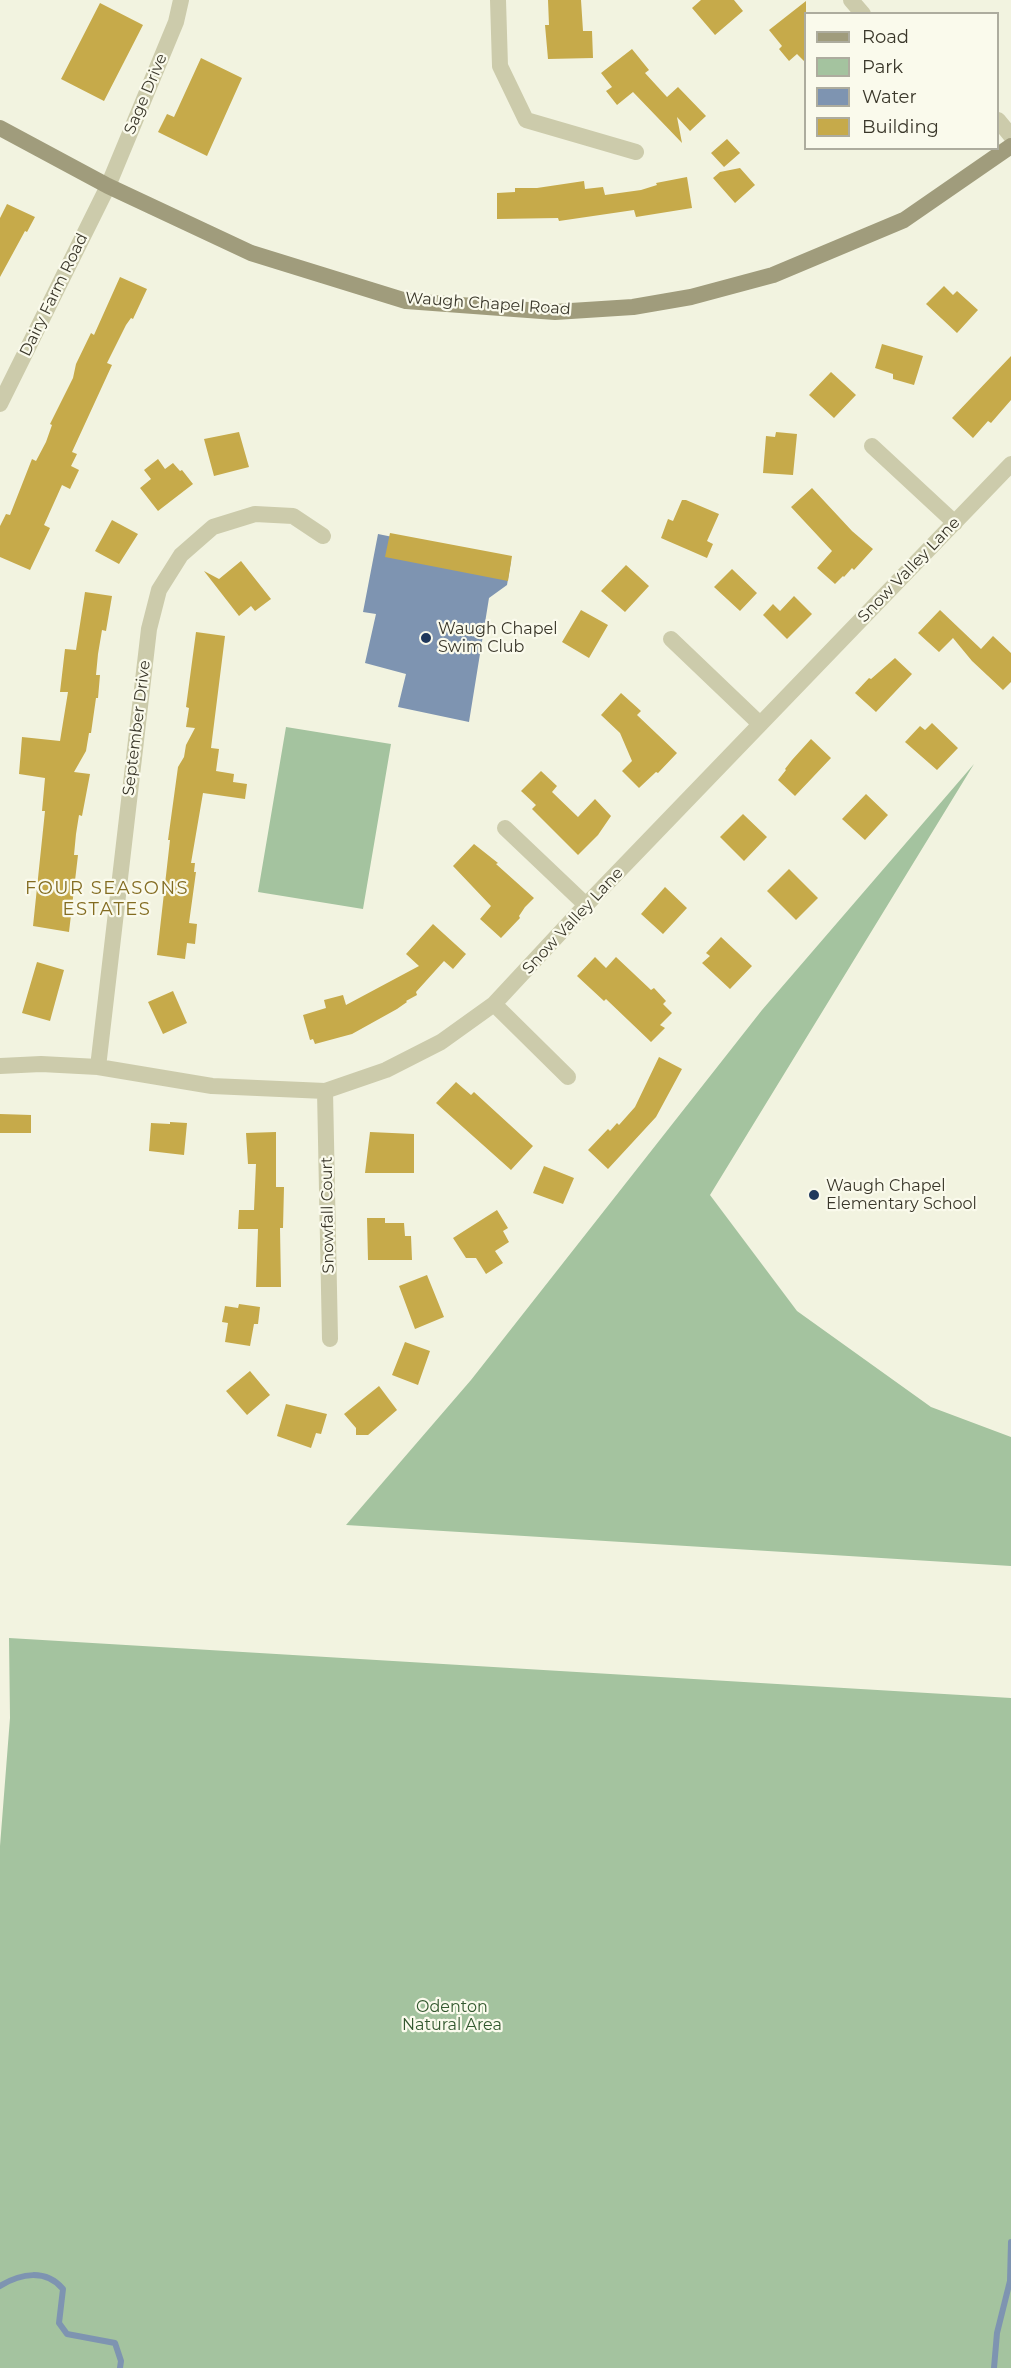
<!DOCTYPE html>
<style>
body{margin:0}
#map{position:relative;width:1011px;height:2368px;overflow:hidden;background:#f2f3e0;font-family:Montserrat,sans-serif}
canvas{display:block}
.legend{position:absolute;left:804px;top:12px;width:195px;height:138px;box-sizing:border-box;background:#fafaec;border:2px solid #adac9e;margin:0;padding:8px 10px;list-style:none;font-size:18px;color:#3a372a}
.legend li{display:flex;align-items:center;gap:12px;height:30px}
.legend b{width:30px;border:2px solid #adac9e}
</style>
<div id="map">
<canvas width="1011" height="2368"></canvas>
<ul class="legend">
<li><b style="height:8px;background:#a09c7c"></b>Road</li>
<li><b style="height:16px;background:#a4c39f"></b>Park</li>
<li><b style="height:16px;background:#7e94b1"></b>Water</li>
<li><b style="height:16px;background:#c6aa4a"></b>Building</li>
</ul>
</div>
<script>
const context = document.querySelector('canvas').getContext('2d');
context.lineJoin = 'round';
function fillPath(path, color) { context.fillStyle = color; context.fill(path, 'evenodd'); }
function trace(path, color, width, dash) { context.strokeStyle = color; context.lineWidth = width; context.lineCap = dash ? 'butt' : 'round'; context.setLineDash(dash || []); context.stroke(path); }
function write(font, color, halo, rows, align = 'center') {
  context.font = font + ' Montserrat,sans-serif'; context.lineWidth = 4.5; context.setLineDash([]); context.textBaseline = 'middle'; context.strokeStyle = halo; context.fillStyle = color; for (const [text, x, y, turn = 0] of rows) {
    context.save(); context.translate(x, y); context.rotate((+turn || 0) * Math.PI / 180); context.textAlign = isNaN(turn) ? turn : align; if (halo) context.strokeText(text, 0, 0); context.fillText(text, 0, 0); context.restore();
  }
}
fillPath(new Path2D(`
 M286 727 391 744 363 909 258 892Z
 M974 764 710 1195 797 1311 931 1407 1011 1437V1566L346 1525 471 1380 762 1010Z
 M9 1638 1011 1698V2368H0V1846L10 1718Z`), '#a4c39f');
fillPath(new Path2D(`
 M378 534 511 561 507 585 489 598 469 722 398 707 406 674 365 663 376 614 363 612Z`), '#7e94b1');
trace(new Path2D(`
 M0 2286C21 2273 46 2269 63 2289L59 2323 67 2334 115 2343 121 2361 120 2368
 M994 2368 997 2333 1010 2281 1011 2242`), '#7e94b1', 6);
fillPath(new Path2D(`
 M548 0H581L583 31H592L593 58 548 59 545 25H549Z
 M701 0H734L743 11 715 35 692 8Z
 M806 1V63L797 54 789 61 779 49 782 46 769 30Z
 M100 3 143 25 104 101 61 79Z
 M632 49 649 70 645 73 667 97 678 87 706 116 690 131 677 117 682 143 633 92 617 105 606 91 612 87 601 73Z
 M201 58 242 78 207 156 158 132 167 114 174 117Z
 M727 139 740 153 724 167 711 153Z
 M740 168 755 185 735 203 713 178 720 172Z
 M687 177 692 208 636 217 634 210 559 221 558 218 497 219V193L515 192V188H537L584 181 585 189 603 187 605 195 641 190 657 185 656 183Z
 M7 204 35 217 27 232 25 231 0 277V218Z
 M120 277 147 289 133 319 131 318 126 325 107 363 112 365 72 452 77 454 71 466 79 470 70 489 62 485 44 525 50 528 30 570 0 557V526L6 514 10 515 32 459 36 461 46 442 52 425 50 424 73 378 76 364 91 333 94 335Z
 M944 286 953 295 957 291 978 310 957 333 926 304Z
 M882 344 923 356 914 385 893 379V374L875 368Z
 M1011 356V400L991 423 988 421 973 438 952 418Z
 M831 372 856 395 834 418 809 395Z
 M239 432 249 467 214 476 204 439Z
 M776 432 797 434 793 475 763 473 766 436 775 437Z
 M158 459 165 469 173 463 180 471 182 470 193 484 158 511 140 488 151 479 144 470Z
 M812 488 852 531 873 549 854 570 852 568 844 577 843 576 835 584 817 568 832 551 791 507Z
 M682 500H686L719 514 707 541 713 544 707 558 661 538 668 519 673 521Z
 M112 520 138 534 119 564 95 551Z
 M390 533 512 556 508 581 385 557Z
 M241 561 271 599 255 611 251 606 239 616 204 571 219 579Z
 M626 565 649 586 625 612 601 591Z
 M732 569 757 593 740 611 714 587Z
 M85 592 112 596 106 631 102 630 98 654 96 675H100L98 698H96L91 733H89L86 751 74 772 90 774 82 816 79 815 76 834 74 855H78L69 932 33 926 45 811H42L45 778 19 774 22 737 60 741 68 692H60L65 649 76 650Z
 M794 596 812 614 787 639 763 615 773 604 780 611Z
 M581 610 608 625 589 658 562 642Z
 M940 610 981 649 993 636 1011 653V682L1003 690 972 661 953 638 939 652 918 633Z
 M196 632 225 636 211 748 219 749 216 771 234 774 233 782 247 784 245 799 203 793 191 863H195L194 872H196L189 923 197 924 195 944 187 943 185 959 157 955 170 840H168L178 767 184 757 186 745 195 728 186 727 189 708 186 707Z
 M895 658 912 674 876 712 855 693 869 678 871 679Z
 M621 693 641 711 637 715 677 753 658 773 656 772 639 788 622 771 632 761 620 733 601 715Z
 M932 723 958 748 937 770 905 742 920 726 925 730Z
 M811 739 831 758 795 796 778 780 786 770 785 769 792 760Z
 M541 771 557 786 552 792 578 817 595 799 611 816 598 835 578 855 532 809 536 805 521 791Z
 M866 794 888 815 865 840 842 819Z
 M743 814 767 837 744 861 720 837Z
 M474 844 498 863 496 864 534 898 525 907 519 916 520 918 501 938 480 919 491 906 453 866Z
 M789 869 818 898 796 920 767 891Z
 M665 887 687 908 663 934 641 914Z
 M433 924 466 954 453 969 444 961 416 992 417 995 406 1001 407 1002 397 1009 352 1034 315 1044 313 1039 310 1040 303 1015 326 1008 324 1000 343 995 346 1005 419 966 406 954Z
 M721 937 752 966 730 989 702 963 710 956 706 953Z
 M595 957 606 968 616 957 651 990 654 988 666 1001 663 1004 672 1013 660 1025 665 1028 651 1042 606 999 604 1001 577 976Z
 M37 962 64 970 50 1021 22 1013Z
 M173 991 187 1023 163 1034 148 1002Z
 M659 1057 682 1069 656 1117 608 1169 588 1150 608 1129 610 1131 617 1123 619 1125 635 1107Z
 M456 1082 471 1095 474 1092 533 1146 511 1170 436 1103Z
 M0 1114 31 1115V1133H0Z
 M170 1122 187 1123 184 1155 149 1151 151 1123 170 1124Z
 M276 1132V1187H284L283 1228H280L281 1287H256L258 1229H238L239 1210H254L256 1164H248L246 1133Z
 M370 1132 414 1134V1173H365Z
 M544 1166 574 1178 563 1204 533 1193Z
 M497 1210 508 1228 503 1231 509 1242 495 1251 503 1263 486 1274 476 1258H466L453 1238Z
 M367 1218H385V1223H404L405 1236H411L412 1260H368Z
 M427 1275 444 1317 415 1329 399 1286Z
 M239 1304 260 1307 258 1324H254L250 1346 225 1342 228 1323 222 1322 225 1306 238 1308Z
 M405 1342 430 1351 418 1385 392 1375Z
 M250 1371 270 1395 247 1415 226 1391Z
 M379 1386 397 1410 368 1435H356V1428L344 1414Z
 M286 1404 327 1414 321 1434 316 1433 311 1448 277 1436Z`), '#c6aa4a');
trace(new Path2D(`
 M498 0 500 66 526 120 636 152
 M851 0 863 14
 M998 120 1011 136
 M0 404 108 186 176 22 181 0
 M872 446 955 523
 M671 639 760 724
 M505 828 586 905
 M494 1004 568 1077
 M0 1066 41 1064 98 1067 212 1086 325 1091 386 1070 441 1042 494 1004 586 905 1011 464
 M98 1067 149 629 159 590 181 555 213 527 255 514 293 516 323 536
 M325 1091 330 1339`), '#cccbab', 16);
trace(new Path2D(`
 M0 128 108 186 251 253 406 301 555 312 633 307 691 297 773 275 904 220 1011 146`), '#a09c7c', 16);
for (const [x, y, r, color] of [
 [426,638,6,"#1f385c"],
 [814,1195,6,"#1f385c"]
]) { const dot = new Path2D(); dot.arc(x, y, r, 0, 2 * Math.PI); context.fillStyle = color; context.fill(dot); trace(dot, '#fafaec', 2); }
write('16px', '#3a372a', '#fafaec', [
 ["Sage Drive",146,94,-67],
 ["Dairy Farm Road",54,295,-64],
 ["Waugh Chapel Road",488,304,4],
 ["Snow Valley Lane",909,570,-46],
 ["September Drive",137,728,-83],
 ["Snow Valley Lane",573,921,-47],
 ["Snowfall Court",328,1215,-91]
]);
write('16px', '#3a372a', '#fafaec', [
 ["Waugh Chapel",438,629],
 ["Swim Club",438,647],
 ["Waugh Chapel",826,1186],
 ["Elementary School",826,1204]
], 'left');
write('16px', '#32582e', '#fafaec', [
 ["Odenton",452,2007],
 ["Natural Area",452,2025]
]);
context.letterSpacing = '1.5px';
write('18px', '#836c21', '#fafaec', [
 ["FOUR SEASONS",107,889],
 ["ESTATES",107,910]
]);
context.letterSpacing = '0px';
</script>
